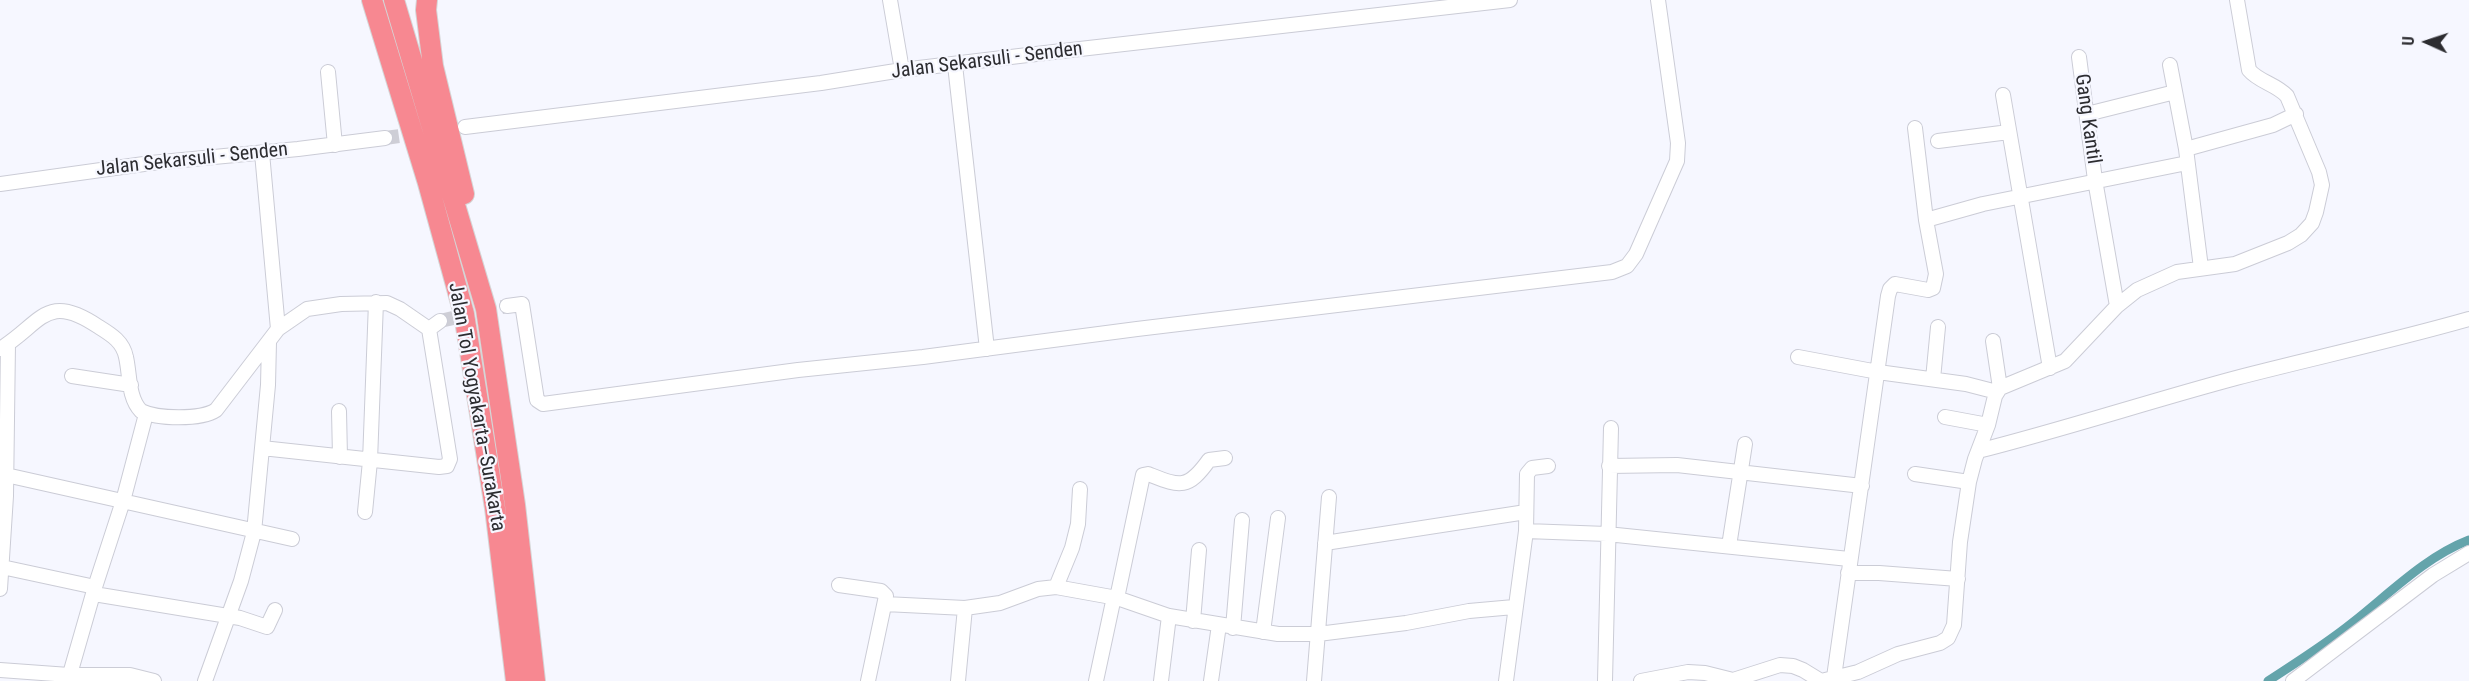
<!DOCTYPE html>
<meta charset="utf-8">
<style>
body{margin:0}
#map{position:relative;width:2469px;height:681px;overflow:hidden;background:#f6f7ff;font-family:"Roboto Condensed",sans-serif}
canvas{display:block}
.north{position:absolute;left:2397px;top:12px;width:60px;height:60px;-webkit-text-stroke:4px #f6f7ff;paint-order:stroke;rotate:273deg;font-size:16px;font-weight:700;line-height:24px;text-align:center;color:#2c2c30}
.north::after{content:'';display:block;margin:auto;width:21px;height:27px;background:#2c2c30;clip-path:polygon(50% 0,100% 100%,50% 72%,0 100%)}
</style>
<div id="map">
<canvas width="2469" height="681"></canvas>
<div class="north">U</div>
</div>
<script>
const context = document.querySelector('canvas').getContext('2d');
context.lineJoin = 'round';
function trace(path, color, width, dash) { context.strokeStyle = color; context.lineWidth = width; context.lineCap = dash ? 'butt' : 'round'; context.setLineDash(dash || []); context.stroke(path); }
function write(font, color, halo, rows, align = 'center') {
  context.font = font + ' "Roboto Condensed",sans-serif'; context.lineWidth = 4.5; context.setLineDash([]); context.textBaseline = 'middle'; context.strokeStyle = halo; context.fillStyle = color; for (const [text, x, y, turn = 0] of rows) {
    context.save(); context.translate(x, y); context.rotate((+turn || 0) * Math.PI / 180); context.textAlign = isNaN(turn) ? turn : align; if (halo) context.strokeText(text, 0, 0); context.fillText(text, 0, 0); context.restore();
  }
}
trace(new Path2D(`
 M2268 681C2297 662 2326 644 2352 623 2389 594 2425 557 2469 540`), '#64a4ab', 9);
trace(new Path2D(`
 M385 138 421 133
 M440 321 507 306`), '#ceced6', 14, [14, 7]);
const minor = new Path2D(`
 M890 0 902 70
 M2079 57 2095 180 2117 306
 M955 65 987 349
 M2170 65 2186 149 2201 268
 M328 72 335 145
 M2003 95 2050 368
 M2087 114 2175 92
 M465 127 821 83 902 70 1036 54 1510 0
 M1938 141 2009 132
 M2186 149 2273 125 2296 114
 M262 153 278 329
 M0 184 151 163 298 149 385 138
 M1926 220 1983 204 2187 163
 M507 306 522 304 537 400 543 404 798 370 923 357 1137 329 1612 272 1627 266 1636 254 1677 161 1678 143 1658 0
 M1993 341 2000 388
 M0 349C42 323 46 291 99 327 112 335 123 342 126 357 130 374 128 398 141 411 157 419 201 420 216 410L278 329 307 309 341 304 387 303 400 309 429 329 440 321
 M1798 357 1878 372 1966 384 1997 392
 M72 376 131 385
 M1933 379 1938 327
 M339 411 340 457
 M1945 417 1988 425
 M262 448 439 467 447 466 450 459 429 329
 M1978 451C2065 429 2150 401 2236 378 2313 358 2392 341 2469 319
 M1609 466 1677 465 1862 486
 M1915 474 1969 482
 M6 475 292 539
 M365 512 370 461 376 302
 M1526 531 1607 534 1849 559
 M1325 543 1526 512
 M1729 546 1745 444
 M2 567 95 587
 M1848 573H1879L1958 579
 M839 585 881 591 886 596 868 681
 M1056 587 1072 548 1078 524 1080 489
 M0 589 6 496 8 344
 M94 594 240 618 267 627 275 610
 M1117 598 1143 475 1148 474C1179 486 1187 491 1209 460L1225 458
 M885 604 965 608 1000 603 1038 589 1056 587 1117 598 1169 616 1278 634H1318L1406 623 1469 611 1514 607
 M1193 621 1199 550
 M1233 628 1242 520
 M1263 632 1278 518
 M0 670 69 675H130L154 681
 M1834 677 1888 296 1890 289 1895 284 1928 290 1933 288 1936 274 1926 220 1915 128
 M68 681 95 587 123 501 146 414
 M205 681 241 581 254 532 268 385 269 342
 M958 681 965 608
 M1096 681 1114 597
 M1161 681 1169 616
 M1211 681 1219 625
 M1314 681 1329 497
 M1506 681 1526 531 1527 474 1532 468 1548 466
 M1605 681 1611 428
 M1641 681 1688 672 1705 673 1733 680 1780 665 1793 666 1803 670 1821 681
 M1821 681 1858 672 1898 654 1940 643 1948 638 1954 625 1960 542 1969 482 1975 459 1988 425 1995 396 2000 388 2065 361 2117 306 2137 290 2177 272 2235 264 2288 243 2301 235 2312 223 2316 212 2322 185 2319 172 2287 96C2276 84 2259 82 2249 70L2237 0
 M2293 681 2433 575 2469 553`);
const highway = new Path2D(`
 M372 0 428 183 464 314 495 508 516 681
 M394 0 486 309 515 505 535 681
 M427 0 426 10 433 66 464 194`);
trace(minor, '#cbccd6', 16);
trace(highway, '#d5d5d6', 22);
trace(minor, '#fff', 14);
trace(highway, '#f78891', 20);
write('20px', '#2c2c30', '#f6f7ff', [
 ["Jalan Sekarsuli - Senden",987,61,-7],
 ["Gang Kantil",2087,119,82],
 ["Jalan Sekarsuli - Senden",192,160,-6],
 ["Jalan Tol Yogyakarta–Surakarta",476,407,80]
]);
</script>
